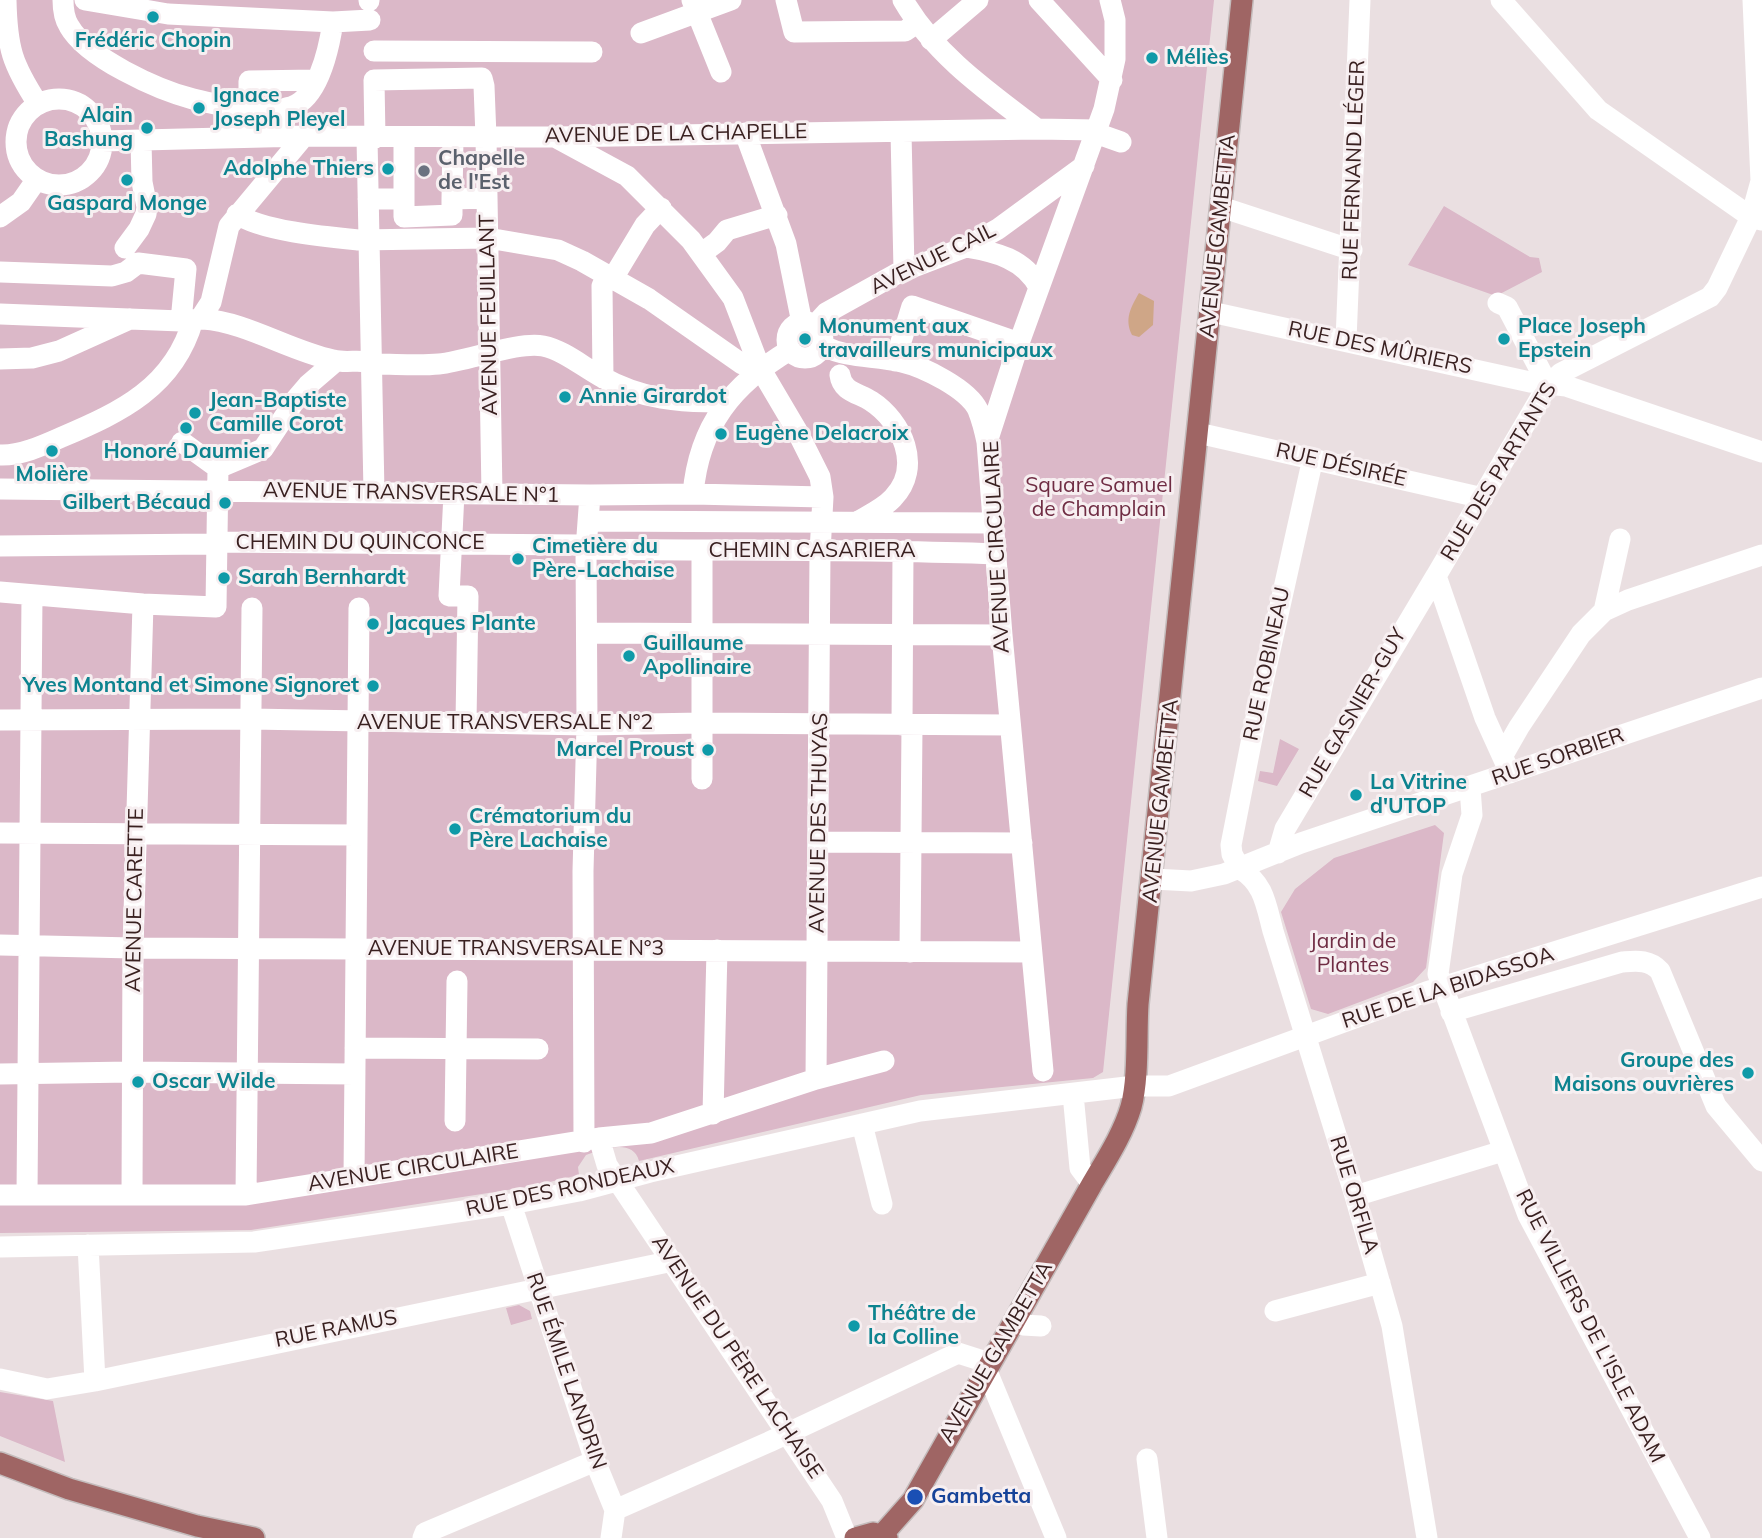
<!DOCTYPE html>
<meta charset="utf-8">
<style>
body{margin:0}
canvas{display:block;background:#eadfe1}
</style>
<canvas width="1762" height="1538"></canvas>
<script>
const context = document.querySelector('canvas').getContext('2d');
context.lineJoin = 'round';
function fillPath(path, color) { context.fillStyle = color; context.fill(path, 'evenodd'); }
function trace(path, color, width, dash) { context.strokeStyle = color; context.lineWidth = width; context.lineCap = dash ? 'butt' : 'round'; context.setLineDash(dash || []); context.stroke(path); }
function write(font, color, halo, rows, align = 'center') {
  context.font = font + ' Mulish,sans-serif'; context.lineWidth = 6; context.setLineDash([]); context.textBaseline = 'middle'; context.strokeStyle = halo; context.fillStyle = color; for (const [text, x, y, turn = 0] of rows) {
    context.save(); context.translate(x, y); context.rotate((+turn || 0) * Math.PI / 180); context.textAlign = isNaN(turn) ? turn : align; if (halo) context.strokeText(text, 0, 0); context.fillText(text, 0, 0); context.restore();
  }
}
fillPath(new Path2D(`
 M0 0H1214L1103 1072 1093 1078 921 1095 639 1161C633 1138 603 1149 586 1155L578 1167 579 1175 533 1186 251 1230 0 1233Z
 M1444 206 1530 257 1539 258 1542 272 1496 296 1408 265Z
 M1280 739 1299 749 1277 786 1258 781 1260 771 1273 773Z
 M1435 825 1444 833 1426 968 1413 982 1328 1014 1311 1009 1281 912 1295 889 1334 858Z
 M519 1305 530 1311 532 1319 511 1325 506 1308Z
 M0 1392 53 1401 65 1462 0 1436Z`), '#dbb8c8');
fillPath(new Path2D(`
 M1139 293 1154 301 1153 325 1139 337 1132 335C1124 319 1131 307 1139 293Z`), '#cfa687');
const major = new Path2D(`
 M0 1463 69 1489 197 1526 254 1538
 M882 1535 913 1500 1092 1184C1106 1160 1123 1134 1131 1107 1139 1077 1136 1035 1138 1004L1242 0
 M855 1538 873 1533 887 1538`);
trace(major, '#c4bcbc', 24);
trace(new Path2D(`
 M6 0C7 48 12 64 38 104
 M63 0C63 9 64 18 69 26 87 58 158 90 193 99 223 107 254 110 284 114
 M85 0 168 14 333 22 370 20
 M369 0V1
 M692 0 721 72
 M786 0 794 32 905 31 917 23
 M903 0C935 55 987 91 1037 129
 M1039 0 1112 80
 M1501 0 1598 110 1751 217 1762 220
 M641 33 731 0
 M931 40 978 0
 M374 51 592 52
 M249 89V81L315 80
 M16 142a43 43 0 1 1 86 0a43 43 0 1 1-86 0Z
 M284 126 286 108C318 104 329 48 333 22
 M901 132 904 270
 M745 133 786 244 802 323
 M555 137 627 176 691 240 733 298 760 368 796 429 820 477 823 497 820 552 816 1079 884 1061
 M367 138 374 493
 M375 138 374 80 482 78 484 86 486 137 492 494
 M102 141 304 136 555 137 1037 129 1097 130 1104 136 1121 142
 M368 199H404V217L452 215V199L487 198
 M404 199V137
 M452 199 453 138
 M1221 207 1352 250
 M237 214C261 231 328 237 359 240L488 238 558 250 582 261 649 299 742 364 760 368
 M0 217 21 202 37 179
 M966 247C996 252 1024 259 1039 287
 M125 248 139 229 146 214 147 207 142 182 141 141
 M702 253 717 242 727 230 777 215
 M0 272 112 276 126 272 138 263 186 269 181 321
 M613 278 645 225 661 208
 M1498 303 1507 307 1548 385
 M1211 312 1530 382 1566 386 1762 452
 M0 314 181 321C189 320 196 319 203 319 246 322 290 351 333 360 348 364 361 358 375 364 396 364 418 366 439 364 468 361 519 341 543 346 563 350 582 366 600 376 640 399 682 404 728 401
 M200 319 211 302 229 226 304 136
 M787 340a18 18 0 1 1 36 0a18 18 0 1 1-36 0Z
 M815 325 826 313 898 273 966 247 998 229 1084 166
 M1346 340 1360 0
 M823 346C850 359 874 355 902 362 924 367 968 389 978 410 982 420 985 432 987 442
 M0 359 32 358 59 351 130 319
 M895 361 912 306 1019 343
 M840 375C842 392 859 393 871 401 902 421 923 467 893 498 884 508 869 515 857 522
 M603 378 602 286 607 275
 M1198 433 1483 498
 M182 442 218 468
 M0 455C20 456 44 445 62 437 121 412 174 387 193 320
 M218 468 263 449 296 399 308 385 336 361
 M0 489 590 495 693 494 823 497
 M454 493 449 596H468L466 722
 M693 494C699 425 733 384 790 350
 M589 521 992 523
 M0 546 210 544 217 542 580 545 586 549C723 551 859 549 995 554
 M702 551V779
 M0 592 143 604 216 607 218 468
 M1604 611 1620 539
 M588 633 1002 635
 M0 720 251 719 587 725 702 723 1010 725
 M902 725 903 551
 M1503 755 1519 727 1581 634 1604 611 1628 600 1762 555
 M1510 773 1485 718 1436 576 1548 385 1561 373 1710 297 1717 288 1751 217 1761 181 1753 0
 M1470 788 1472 815 1452 874 1438 974 1528 1215 1700 1538
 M0 833 357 835
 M819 842 1022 843
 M1278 853 1285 829 1436 576
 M1240 869C1264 883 1266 905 1273 931L1355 1196 1392 1326 1427 1538
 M1240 869 1232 854 1231 845 1263 682 1313 458
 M1153 879 1191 881 1224 874 1301 843 1762 688
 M0 945 133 948 1031 952
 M910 952 912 726
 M1451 1012 1622 962C1636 961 1649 959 1660 971L1716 1106 1762 1161
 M355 1048 538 1049
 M1043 1071 1002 635 987 442 1019 343 1104 109 1115 59V20L1110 0
 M0 1074 131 1072 355 1074
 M1073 1094 1080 1168 1092 1184
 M713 1114 717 950
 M455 1121 457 981
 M862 1124 882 1204
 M599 1138 607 1165 832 1501 847 1538
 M584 1142 583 871 587 725 586 549 590 495
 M354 1177 359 608
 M0 1195H246L599 1138 651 1133 816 1079
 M27 1195 32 595
 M132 1195 133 948 143 604
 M246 1195 252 608
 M1355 1196 1503 1151
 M511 1204 595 1461 615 1510 611 1538
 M88 1245 95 1381
 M0 1247 254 1242 511 1204 579 1191 650 1172 920 1111 1135 1086H1169L1426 992 1762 887
 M1275 1311 1380 1283
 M1023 1325 1041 1326
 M0 1379 47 1389 95 1381 673 1261
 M1147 1459 1157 1538
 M615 1510 769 1442 958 1353 980 1360 986 1369 1056 1538
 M423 1538 425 1533 595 1461`), '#fff', 21);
trace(major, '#9f6564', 21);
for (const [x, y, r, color] of [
 [153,17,7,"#0f9aa8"],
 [1152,58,7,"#0f9aa8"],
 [199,108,7,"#0f9aa8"],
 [147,128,7,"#0f9aa8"],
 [388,169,7,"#0f9aa8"],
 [424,171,7,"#6b7280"],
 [127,180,7,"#0f9aa8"],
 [805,339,7,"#0f9aa8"],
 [1504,339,7,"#0f9aa8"],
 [565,397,7,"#0f9aa8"],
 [195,413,7,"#0f9aa8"],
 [186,428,7,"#0f9aa8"],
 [721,434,7,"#0f9aa8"],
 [52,451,7,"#0f9aa8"],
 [225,503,7,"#0f9aa8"],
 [518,559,7,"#0f9aa8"],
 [224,578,7,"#0f9aa8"],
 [373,624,7,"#0f9aa8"],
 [629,656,7,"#0f9aa8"],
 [373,686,7,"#0f9aa8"],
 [708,750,7,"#0f9aa8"],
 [1356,795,7,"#0f9aa8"],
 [455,829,7,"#0f9aa8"],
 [1748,1073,7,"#0f9aa8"],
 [138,1082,7,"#0f9aa8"],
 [854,1326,7,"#0f9aa8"],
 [915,1497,9,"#1a4fb4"]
]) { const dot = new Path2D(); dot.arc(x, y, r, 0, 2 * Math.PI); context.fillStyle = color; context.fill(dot); trace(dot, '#f7eff1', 2.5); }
write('bold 21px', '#0d838f', '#f7eff1', [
 ["Frédéric Chopin",153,41,"center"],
 ["Méliès",1166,58],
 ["Ignace",213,96],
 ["Joseph Pleyel",213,120],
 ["Alain",133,116,"right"],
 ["Bashung",133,140,"right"],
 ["Adolphe Thiers",374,169,"right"],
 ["Gaspard Monge",127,204,"center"],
 ["Monument aux",819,327],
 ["travailleurs municipaux",819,351],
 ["Place Joseph",1518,327],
 ["Epstein",1518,351],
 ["Annie Girardot",579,397],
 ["Jean-Baptiste",209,401],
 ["Camille Corot",209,425],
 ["Eugène Delacroix",735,434],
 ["Honoré Daumier",186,452,"center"],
 ["Molière",52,475,"center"],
 ["Gilbert Bécaud",211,503,"right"],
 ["Cimetière du",532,547],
 ["Père-Lachaise",532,571],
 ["Sarah Bernhardt",238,578],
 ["Jacques Plante",387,624],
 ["Guillaume",643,644],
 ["Apollinaire",643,668],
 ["Yves Montand et Simone Signoret",359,686,"right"],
 ["Marcel Proust",694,750,"right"],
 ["La Vitrine",1370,783],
 ["d'UTOP",1370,807],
 ["Crématorium du",469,817],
 ["Père Lachaise",469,841],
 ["Groupe des",1734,1061,"right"],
 ["Maisons ouvrières",1734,1085,"right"],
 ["Oscar Wilde",152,1082],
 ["Théâtre de",868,1314],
 ["la Colline",868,1338]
], 'left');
write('21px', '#392020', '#f7eff1', [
 ["AVENUE DE LA CHAPELLE",676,134,-1],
 ["RUE FERNAND LÉGER",1354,170,-88],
 ["AVENUE GAMBETTA",1218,236,-84],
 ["AVENUE CAIL",933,259,-26],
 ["AVENUE FEUILLANT",489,315,-91],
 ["RUE DES MÛRIERS",1380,348,12],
 ["RUE DÉSIRÉE",1341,465,13],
 ["RUE DES PARTANTS",1499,472,-59],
 ["AVENUE TRANSVERSALE N°1",411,493,1],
 ["CHEMIN DU QUINCONCE",360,543],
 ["AVENUE CIRCULAIRE",997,547,-93],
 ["CHEMIN CASARIERA",812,551],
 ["RUE ROBINEAU",1267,664,-78],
 ["RUE GASNIER-GUY",1353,713,-60],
 ["AVENUE TRANSVERSALE N°2",505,723],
 ["RUE SORBIER",1558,757,-19],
 ["AVENUE GAMBETTA",1161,801,-84],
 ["AVENUE DES THUYAS",819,823,-89],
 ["AVENUE CARETTE",135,900,-89],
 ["AVENUE TRANSVERSALE N°3",516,949],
 ["RUE DE LA BIDASSOA",1448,988,-18],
 ["AVENUE CIRCULAIRE",413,1168,-9],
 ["RUE DES RONDEAUX",570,1188,-12],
 ["RUE ORFILA",1354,1195,73],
 ["RUE VILLIERS DE L'ISLE ADAM",1590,1326,63],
 ["RUE RAMUS",336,1329,-11],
 ["AVENUE GAMBETTA",996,1352,-60],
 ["AVENUE DU PÈRE LACHAISE",737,1357,56],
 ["RUE ÉMILE LANDRIN",566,1371,71]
]);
write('bold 21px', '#5b616d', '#f7eff1', [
 ["Chapelle",438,159],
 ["de l'Est",438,183]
], 'left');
write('21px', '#6f2c43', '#f7eff1', [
 ["Square Samuel",1099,486],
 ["de Champlain",1099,510],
 ["Jardin de",1353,942],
 ["Plantes",1353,966]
]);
write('bold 21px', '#164399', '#f7eff1', [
 ["Gambetta",931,1497]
], 'left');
</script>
